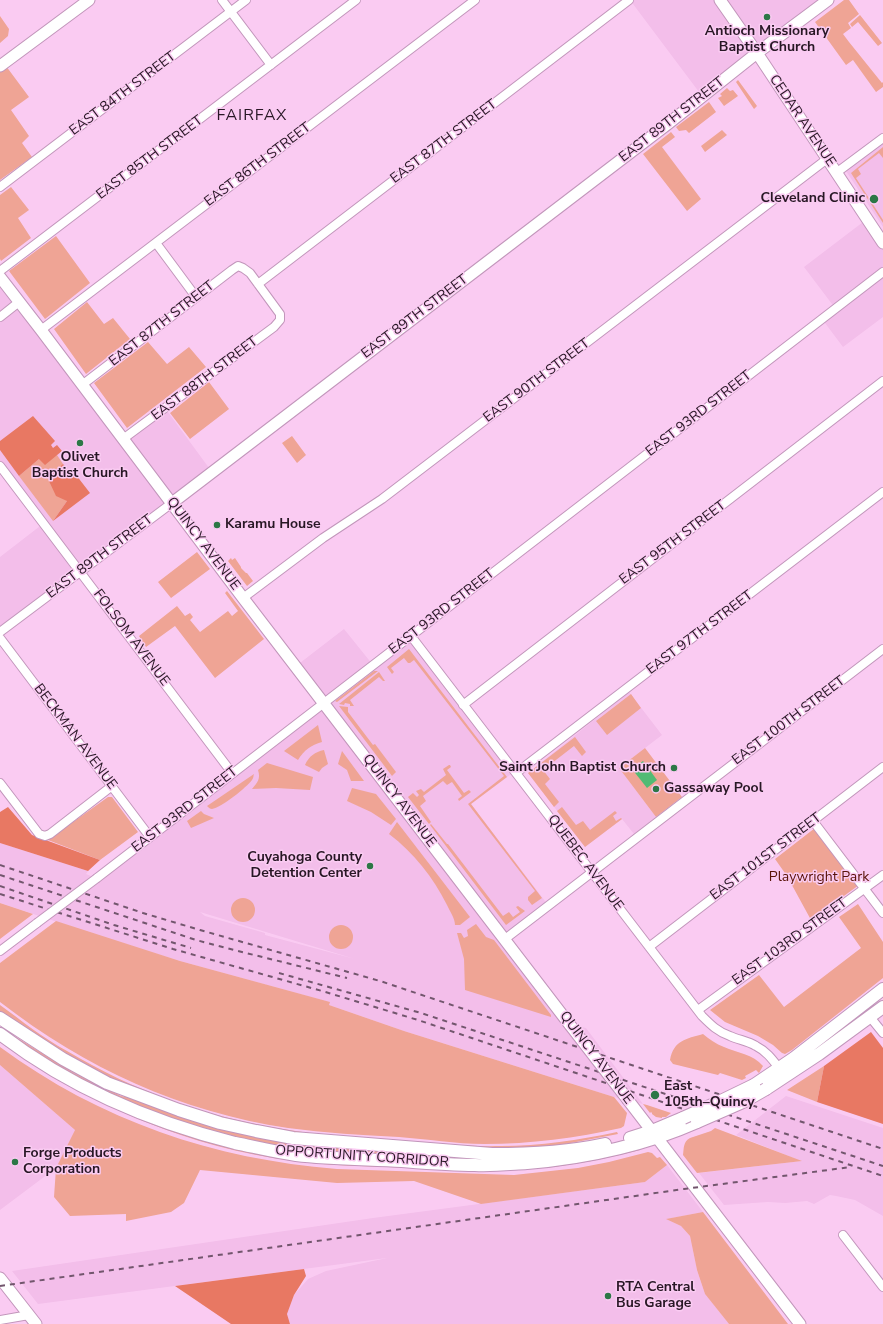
<!DOCTYPE html>
<meta charset="utf-8">
<style>
body{margin:0}
canvas{display:block;background:#facbf2}
</style>
<canvas width="883" height="1324"></canvas>
<script>
const context = document.querySelector('canvas').getContext('2d');
context.lineJoin = 'round';
function fillPath(path, color) { context.fillStyle = color; context.fill(path, 'evenodd'); }
function trace(path, color, width, dash) { context.strokeStyle = color; context.lineWidth = width; context.lineCap = dash ? 'butt' : 'round'; context.setLineDash(dash || []); context.stroke(path); }
function write(font, color, halo, rows, align = 'center') {
  context.font = font + ' "Nunito Sans",sans-serif'; context.lineWidth = 3; context.setLineDash([]); context.textBaseline = 'middle'; context.strokeStyle = halo; context.fillStyle = color; for (const [text, x, y, turn = 0] of rows) {
    context.save(); context.translate(x, y); context.rotate((+turn || 0) * Math.PI / 180); context.textAlign = isNaN(turn) ? turn : align; if (halo) context.strokeText(text, 0, 0); context.fillText(text, 0, 0); context.restore();
  }
}
fillPath(new Path2D(`
 M630 0H828L702 96Z
 M883 143V227L846 171Z
 M867 219 883 243V317L843 347 822 319 835 308 804 267Z
 M0 277 123 439 165 408 212 472 0 632V557L44 523 0 466Z
 M344 629 373 665 411 636 514 772 471 804 548 905 505 939 570 1025 586 1028 643 1104 614 1097 404 1031 329 1005V1002L180 961 118 942 0 903V843L88 871 86 874 103 881 97 878 324 703 296 666ZM200 912 355 959 265 935V933L205 916Z
 M629 692 662 735 619 768 656 817 634 834 622 819 585 847 528 773Z
 M0 1065 75 1130 56 1168 0 1210Z
 M786 1096 883 1128V1216L855 1200 836 1196 830 1195 814 1204 807 1201 785 1203 768 1202 724 1205 699 1173 801 1161 736 1135Z
 M667 1165 703 1212 667 1219 681 1226 690 1236 697 1270 705 1294 729 1324H290L287 1314 294 1295 308 1279 326 1271 387 1258 38 1304 12 1271 373 1218 645 1182Z`), '#f3beea');
fillPath(new Path2D(`
 M844 0H849L859 14 848 23 851 28 843 34 849 42 882 83 883 82V87L876 92 853 60 846 65 815 22Z
 M860 15 882 43 878 46 858 22 852 27 850 24Z
 M0 16 9 29 8 36 0 43Z
 M6 66 29 97 11 110 29 136 22 143 32 157 0 180V70Z
 M738 80 757 106 754 109 736 82Z
 M727 88 730 91 733 90 738 96 724 106 718 98 722 96 720 94Z
 M709 102 716 112 689 133 686 130 679 131 676 127Z
 M722 130 727 135 705 152 701 146Z
 M671 132 675 137 662 147 701 199 687 211 643 154Z
 M883 147V158L879 153 858 169 861 174 856 178 883 220V223L851 173Z
 M11 187 29 210 18 218 31 238 1 261 0 259V195Z
 M56 236 90 283 45 319 9 271Z
 M87 302 104 324 113 318 130 339 86 374 54 329Z
 M148 342 167 364 189 347 206 367 127 428 94 383Z
 M209 382 229 409 190 439 170 413Z
 M292 436 306 455 297 463 282 443Z
 M57 455 63 464 53 472 67 501 53 521 19 476 39 459Z
 M197 552 210 569 171 598 158 582Z
 M231 558 232 560 235 558 241 567V568L246 573H247L253 581 247 586 228 561Z
 M227 591 264 639 215 678 175 626 146 647 139 636 177 606 185 616 190 613 193 617 190 620 200 632 228 611 232 616 238 611 225 593Z
 M409 649 507 777 471 804 542 898 532 905 528 900V897L535 891 468 804 504 776 414 660 410 663H408L404 658 391 668 394 672 392 674 387 667Z
 M374 671H378L337 702 335 701Z
 M379 672 385 681H383L379 677 350 700 354 706H350V704L345 703 344 705 339 704Z
 M631 694 641 708 607 735 596 721Z
 M339 706 348 707V712L373 745 375 744 396 772 392 776Z
 M318 725 322 742C311 745 304 750 298 760L284 751Z
 M575 737 586 752 582 756 574 746 543 770 550 779 545 784 559 802 554 807 528 773Z
 M645 748 682 797 656 817 619 768Z
 M324 750 328 764 322 768 319 772 305 765C309 756 315 752 324 750Z
 M342 751 364 781H351L347 770 338 764Z
 M267 763 313 777 310 790 276 788 252 789C257 783 261 779 258 770Z
 M449 765H450L451 767 447 770 464 793 469 790 471 792 459 801 458 799 462 796 452 782 447 785 443 781 423 796 426 801 420 806 431 822 429 824 408 797 413 793 417 797 419 795 416 791 421 789 424 792 446 775 443 769Z
 M254 774C253 777 254 777 252 780 247 787 221 808 212 809 210 809 209 808 207 806Z
 M352 788 376 794 396 819 391 825 371 812 347 801Z
 M108 797H112L138 832 100 860 48 840Z
 M562 807 576 825 583 821 590 830 615 811 617 813 613 816 616 821 621 818 622 819 585 847 557 811Z
 M201 811 204 814 214 818 191 828 187 821Z
 M397 822 470 917 460 925H455C455 918 450 912 447 905 433 877 414 853 389 834Z
 M431 824 447 844H448L503 916 509 912 513 917 520 912 516 907 518 906 525 911 506 925 430 825Z
 M815 828 859 885 811 920 787 876 775 859Z
 M231 910a12 12 0 1 1 24 0a12 12 0 1 1-24 0Z
 M0 903 33 914 0 939Z
 M858 904 883 942V978L792 1050 785 1054 782 1053 773 1045 758 1036 725 1022 710 1010 759 975 784 1007 861 948 839 917Z
 M56 921 180 961 330 1002 329 1005 404 1031 614 1097 627 1113 624 1126 621 1128C576 1138 531 1144 484 1144 456 1144 427 1139 399 1137 362 1135 325 1133 288 1128 181 1112 85 1068 0 1002V963Z
 M476 924 486 937 494 940 551 1015V1017L465 990 464 959 457 933H461L464 938 468 936 467 930Z
 M329 937a12 12 0 1 1 24 0a12 12 0 1 1-24 0Z
 M0 1005C22 1021 43 1038 67 1051 134 1091 207 1117 283 1129 321 1136 359 1137 397 1140 431 1143 466 1147 501 1146 540 1146 579 1140 617 1132L618 1134 555 1146 493 1150 317 1137 236 1124 116 1081 69 1056 0 1011Z
 M3 1029 74 1073 121 1096 136 1099 211 1125 451 1156 439 1158 323 1154 243 1142 130 1105 45 1061Z
 M703 1034C709 1039 716 1044 724 1047 737 1053 753 1054 763 1066L759 1073 756 1070 745 1076 746 1078 742 1080 720 1073 718 1075 673 1064 670 1060C674 1040 686 1039 703 1034Z
 M0 1039 201 1139 448 1167 640 1147V1150C608 1158 576 1165 542 1168 498 1172 454 1169 410 1168 371 1166 332 1166 294 1161 190 1148 93 1106 7 1047L0 1042Z
 M0 1047C101 1121 213 1159 337 1169L514 1175 578 1168 609 1162 648 1152 652 1153 657 1158 660 1157 667 1165 645 1182 481 1204 414 1181 337 1183 200 1170 184 1203 171 1212 126 1221V1214L70 1216 54 1197 56 1168 75 1130 0 1065Z
 M824 1066 817 1102 787 1090Z
 M643 1104 647 1105 671 1113 666 1117H662V1118L656 1117 652 1114V1113L651 1112 650 1113Z
 M715 1128 802 1161 697 1173 683 1155C684 1148 683 1142 690 1138L711 1131Z
 M703 1212 788 1324H729L705 1294 697 1270 690 1236 681 1226 666 1219Z`), '#efa495');
fillPath(new Path2D(`
 M33 416 55 441 51 445 53 448 57 445 62 451 45 465 39 459 19 476 0 450V441Z
 M63 464 69 471H73L90 493 53 521 67 501 56 496 49 481 53 472Z
 M8 807 32 835 100 860 88 871 0 843V812Z
 M871 1032 883 1048V1124L817 1102 824 1066Z
 M304 1269 306 1276 294 1295 287 1314 290 1324H231L175 1286Z`), '#e87863');
fillPath(new Path2D(`
 M643 761 657 780 647 788 632 769Z`), '#51bb74');
const street = new Path2D(`
 M222 0 271 65
 M836 173 883 138
 M0 187 246 0
 M156 243 196 297
 M0 271 356 0
 M258 284 629 0
 M0 317 19 302
 M41 330 475 0
 M82 385 232 270 238 266 243 268 250 273 280 314V320L274 327 123 439
 M0 466 232 773
 M243 598 323 538 382 499 827 159
 M0 632 172 503
 M411 636 702 1016C711 1025 718 1032 730 1036 739 1040 748 1041 756 1046 766 1051 772 1059 779 1068
 M0 638 150 837
 M463 705 883 381
 M516 773 883 492
 M0 783 39 834 45 836 50 834 112 786
 M813 821 883 913
 M97 878 883 272
 M505 939 883 649
 M649 947 883 767
 M0 951 37 923
 M698 1010 883 875
 M870 1017 883 1033
 M843 1235 883 1287
 M0 1320 29 1315`);
const secondary = new Path2D(`
 M720 0 757 53 883 243
 M0 66 89 0
 M0 277 41 330 243 598 570 1025
 M172 503 669 123 757 53 828 0
 M628 1100 800 1324
 M0 1278 36 1324`);
const primary = new Path2D(`
 M0 1018 63 1059 107 1083 179 1110 220 1123 256 1131 293 1138 492 1154C530 1154 568 1152 605 1144
 M0 1034C69 1087 151 1122 235 1143 255 1147 275 1152 296 1155 331 1159 367 1159 402 1161 427 1163 451 1165 475 1165 492 1166 510 1164 527 1163 585 1158 643 1146 697 1122
 M754 1085 794 1058 883 989
 M766 1089 819 1054 883 1007
 M630 1138 652 1131 683 1118`);
trace(street, '#c296bb', 10);
trace(secondary, '#c296bb', 13);
trace(primary, '#c296bb', 14);
trace(street, '#fff', 8);
trace(secondary, '#fff', 11);
trace(primary, '#fff', 12);
trace(new Path2D(`
 M0 865 143 913 200 930 380 981 883 1149
 M0 875 196 940 234 950 347 978
 M0 886 114 925 191 948
 M0 894 173 949 322 991 418 1020 883 1176
 M279 973 421 1013 883 1166
 M0 1286 684 1189 851 1167`), '#72566d', 2, [5, 5]);
const streetBridge = new Path2D(`
 M37 923 97 878`);
const secondaryBridge = new Path2D(`
 M570 1025 628 1100`);
const primaryBridge = new Path2D(`
 M683 1118 721 1101 754 1085
 M697 1122 745 1101 766 1089`);
trace(streetBridge, '#c296bb', 10, []);
trace(secondaryBridge, '#c296bb', 13, []);
trace(primaryBridge, '#c296bb', 14, []);
trace(streetBridge, '#fff', 8);
trace(secondaryBridge, '#fff', 11);
trace(primaryBridge, '#fff', 12);
for (const [x, y, r, color] of [
 [767,17,4,"#2c7746"],
 [874,199,5,"#2c7746"],
 [80,443,4,"#2c7746"],
 [217,525,4,"#2c7746"],
 [674,768,4,"#2c7746"],
 [656,789,4,"#2c7746"],
 [370,866,4,"#2c7746"],
 [655,1095,5,"#2c7746"],
 [15,1162,4,"#2c7746"],
 [608,1296,4,"#2c7746"]
]) { const dot = new Path2D(); dot.arc(x, y, r, 0, 2 * Math.PI); context.fillStyle = color; context.fill(dot); trace(dot, '#facbf2', 1.5); }
write('bold 14px', '#281725', '#facbf2', [
 ["Antioch Missionary",767,32,"center"],
 ["Baptist Church",767,48,"center"],
 ["Cleveland Clinic",865,199,"right"],
 ["Olivet",80,458,"center"],
 ["Baptist Church",80,474,"center"],
 ["Karamu House",225,525],
 ["Saint John Baptist Church",666,768,"right"],
 ["Gassaway Pool",664,789],
 ["Cuyahoga County",362,858,"right"],
 ["Detention Center",362,874,"right"],
 ["East",664,1087],
 ["105th–Quincy",664,1103],
 ["Forge Products",23,1154],
 ["Corporation",23,1170],
 ["RTA Central",616,1288],
 ["Bus Garage",616,1304]
], 'left');
write('14px', '#281725', '#facbf2', [
 ["EAST 84TH STREET",123,94,-37],
 ["EAST 89TH STREET",672,120,-38],
 ["CEDAR AVENUE",802,121,56],
 ["EAST 87TH STREET",444,142,-37],
 ["EAST 85TH STREET",150,158,-37],
 ["EAST 86TH STREET",258,165,-37],
 ["EAST 89TH STREET",415,317,-37],
 ["EAST 87TH STREET",162,324,-38],
 ["EAST 88TH STREET",205,379,-37],
 ["EAST 90TH STREET",537,381,-37],
 ["EAST 93RD STREET",699,414,-38],
 ["EAST 95TH STREET",673,543,-37],
 ["QUINCY AVENUE",203,544,53],
 ["EAST 89TH STREET",100,557,-37],
 ["EAST 93RD STREET",442,612,-38],
 ["EAST 97TH STREET",700,633,-37],
 ["FOLSOM AVENUE",131,638,53],
 ["EAST 100TH STREET",789,721,-37],
 ["BECKMAN AVENUE",75,737,53],
 ["QUINCY AVENUE",399,801,53],
 ["EAST 93RD STREET",185,810,-38],
 ["EAST 101ST STREET",766,857,-37],
 ["QUEBEC AVENUE",585,863,53],
 ["EAST 103RD STREET",790,942,-36],
 ["QUINCY AVENUE",596,1058,53],
 ["OPPORTUNITY CORRIDOR",362,1157,4]
]);
write('14px', '#591308', '#facbf2', [
 ["Playwright Park",819,878]
]);
context.letterSpacing = '1px';
write('16px', '#281725', '#facbf2', [
 ["FAIRFAX",252,116]
]);
context.letterSpacing = '0px';
</script>
